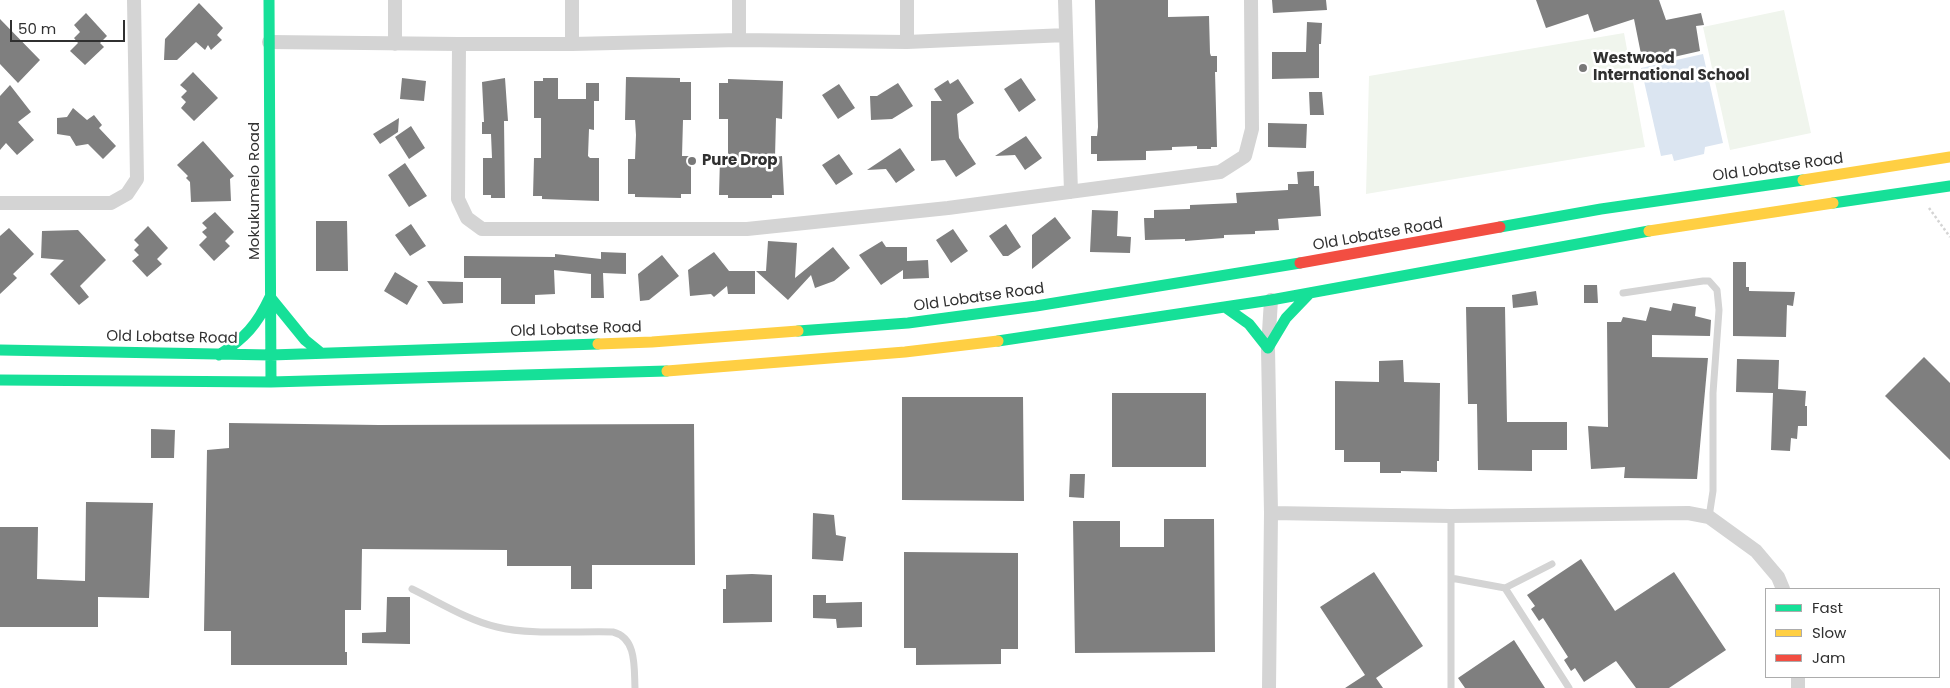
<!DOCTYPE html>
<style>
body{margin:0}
#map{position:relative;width:1950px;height:688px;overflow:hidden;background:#fff;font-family:Poppins,sans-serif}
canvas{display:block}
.legend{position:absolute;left:1765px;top:588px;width:175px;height:90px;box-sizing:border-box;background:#fff;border:1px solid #acacac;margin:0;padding:6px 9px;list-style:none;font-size:15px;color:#303030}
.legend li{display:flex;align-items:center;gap:10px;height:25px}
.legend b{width:25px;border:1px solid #acacac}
.scale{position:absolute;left:10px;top:20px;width:115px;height:22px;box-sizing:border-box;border:2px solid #303030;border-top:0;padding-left:6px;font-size:15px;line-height:18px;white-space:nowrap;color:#303030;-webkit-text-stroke:4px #fff;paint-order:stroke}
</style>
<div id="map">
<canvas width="1950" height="688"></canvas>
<ul class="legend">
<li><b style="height:6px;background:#16e098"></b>Fast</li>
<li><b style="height:6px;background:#ffcf43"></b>Slow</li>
<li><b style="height:6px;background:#f24e42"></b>Jam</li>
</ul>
<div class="scale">50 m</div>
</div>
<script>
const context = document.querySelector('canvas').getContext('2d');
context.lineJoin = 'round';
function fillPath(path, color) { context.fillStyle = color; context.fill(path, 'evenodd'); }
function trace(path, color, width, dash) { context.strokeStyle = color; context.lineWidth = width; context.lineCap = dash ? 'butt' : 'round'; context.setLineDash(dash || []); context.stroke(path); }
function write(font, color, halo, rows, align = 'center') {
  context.font = font + ' Poppins,sans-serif'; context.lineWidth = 5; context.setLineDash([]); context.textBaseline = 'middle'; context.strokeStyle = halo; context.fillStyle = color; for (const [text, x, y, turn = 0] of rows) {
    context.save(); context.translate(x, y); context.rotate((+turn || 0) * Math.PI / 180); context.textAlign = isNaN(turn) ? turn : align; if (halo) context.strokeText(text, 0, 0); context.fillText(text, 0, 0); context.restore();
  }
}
fillPath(new Path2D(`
 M1784 10 1811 133 1730 150 1703 27Z
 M1624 33 1645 147 1366 194 1369 76Z`), '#f0f5ed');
fillPath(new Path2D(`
 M1703 54 1723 143 1705 147 1704 154 1674 161 1672 154 1661 156 1641 68Z`), '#dbe5f1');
fillPath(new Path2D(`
 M1095 0H1168V17L1209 16 1210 53 1211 56H1217V72H1215L1217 147H1211V149H1197V146L1172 147V150L1146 151V160L1097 161V154H1091V136H1097L1098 127Z
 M1272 0H1326L1327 10 1273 13Z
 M1536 0H1659L1666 20 1701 13 1704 25 1696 26 1700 51 1643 64 1634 19 1594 32 1588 14 1546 28Z
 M199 3 223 28 217 35 222 40 211 50 208 45 205 50 196 42 177 60H164L165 39Z
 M86 13 107 36 100 43 104 47 85 65 70 51 78 43 74 38 80 32 74 25Z
 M0 19 40 60 18 83 0 64Z
 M1307 22 1322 23 1321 44H1319V78L1272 79V52H1306Z
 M193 72 218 98 194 121 181 108 186 102 181 97 187 91 180 85Z
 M626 77 680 78V82H691V120H683L682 156H691V194H681V198L635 197V194H628V159H635L636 135 635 120H625Z
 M402 78 426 81 424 101 400 99Z
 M505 78 508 121H504L505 198H491V195H483V158H492L491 134H482V122H484L482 82Z
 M543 78H558V99H586V83H599V101H594V130L589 129 588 156 590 158H599V201L542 199V196H533L534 158H541V118H534V81H543Z
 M1021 78 1036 100 1019 112 1004 89Z
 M728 79 783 81 782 119 776 118 775 157 782 156 784 195H772V198H728V195H719L720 158 728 159V119H719V83H728Z
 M958 79 974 103 957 114 959 138 976 164 956 177 945 160 931 161V101H942L934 89 948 80 950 84Z
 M898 83 913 106 892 119 871 120 870 96H877Z
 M839 84 855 108 838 119 822 95Z
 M10 85 31 112 18 122 34 140 17 155 6 143 0 150V96Z
 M1309 92H1322L1324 115H1310Z
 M73 108 87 120 94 115 102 125 99 128 116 146 103 159 88 144 76 146 70 136 57 134V118L67 117Z
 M399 118 398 132 380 144 373 134Z
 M1268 123 1307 124 1306 148 1268 147Z
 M411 126 425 148 409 159 395 137Z
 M1026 136 1042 158 1025 170 1015 155 995 156Z
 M203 141 234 176 230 179 231 201 191 202 190 182 186 178 188 176 177 165Z
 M900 148 915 170 896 183 886 169 867 170Z
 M839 154 853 174 836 185 822 165Z
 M405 163 427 196 409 207 388 175Z
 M1314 171V186H1319L1321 216 1278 219 1279 230 1255 231V234L1224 235V238L1185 241V239L1145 240 1144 218H1154V210L1190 209V205L1237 203 1236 193 1288 190V184H1298L1297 172Z
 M1092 210 1118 211 1117 236 1131 237 1130 253 1090 252Z
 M215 212 234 232 225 241 230 246 214 261 199 245 207 237 202 232 207 228 202 223Z
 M1055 217 1071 238 1032 269V235Z
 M316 221H347L348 271H316Z
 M411 224 426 246 410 256 395 235Z
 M1006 224 1021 247 1008 256H1003L989 236Z
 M148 226 168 248 157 259 162 264 147 277 132 261 139 255 134 250 139 245 134 240Z
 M9 228 34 254 13 274 17 278 0 294V236Z
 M953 229 968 251 951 263 936 240Z
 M78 230 106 260 80 286 89 297 79 305 50 274 64 260 41 258 42 231Z
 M768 241 797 243 795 278 833 247 850 268 834 281 815 288 811 275 788 300 756 271H766Z
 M882 241 886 247H907V261L928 260 929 278 903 279V270L881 285 859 255Z
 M601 252 626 253V274L603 273 604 298H591V274L554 270 555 294 535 295V304H501V278H464V256L555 257V254L601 259Z
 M714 252 729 271H755V294H728L727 286 714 297 711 294 690 296 688 270Z
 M662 255 679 276 649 300 640 301 638 274Z
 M1733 262H1746V287H1749V291L1795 292 1793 306 1787 305 1786 337 1733 336Z
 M395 272 418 286 407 305 384 291Z
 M427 281 463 282V303L443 304Z
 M1584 285H1597L1598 303H1584Z
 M1536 291 1538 305 1513 308 1512 295Z
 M1673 303 1696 307 1695 316 1711 320 1710 336 1652 335V357L1708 358 1697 479 1624 478 1625 467 1591 469 1588 426 1608 427 1607 322H1621L1623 317 1646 321 1650 307 1671 311Z
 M1466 307H1505L1507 422H1567V450H1532V471L1478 470 1477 404H1468Z
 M1924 357 1950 383V460L1885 396Z
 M1737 359 1779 360 1778 389 1806 391 1805 406H1807V426H1798L1797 439 1791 438 1790 451 1771 450 1773 393 1736 392Z
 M1403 360 1404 382 1440 383 1439 461H1437V472L1401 471V473H1380V462H1344V450H1335V381L1379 382V361Z
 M1112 393H1206V467H1112Z
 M902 397H1023L1024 501 902 500Z
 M229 423 379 425 694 424 695 565H592V589H571V566H507V550L362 549 361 610H345V652H347V665H231V631H204L207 450 229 448Z
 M151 429 175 430 174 458H151Z
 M1070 474H1085L1084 498 1069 497Z
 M86 502 153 503 149 598 98 597V627H0V527H38L37 579 85 581Z
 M813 513 834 515 836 535 846 537 843 561 812 559Z
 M1164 519H1214L1215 652 1075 653 1073 521H1120V547H1164Z
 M904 552 1018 553V649H1001V664L916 665V648H904Z
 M1581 559 1615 611 1674 572 1726 650 1669 688H1636L1616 661 1584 682 1575 668 1571 671 1564 660 1568 657 1543 618 1539 621 1531 609 1535 606 1527 595Z
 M1374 572 1423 646 1376 678 1383 688H1345L1365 675 1320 607Z
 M752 574 772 575V622L723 623V589H726V575Z
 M813 595H826V603L862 602V627L837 628 836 619 813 618Z
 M387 597H410V644L362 643V633L386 632Z
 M1514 640 1545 688H1465L1458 678Z`), '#7f7f7f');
trace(new Path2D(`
 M1929 208 1950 237`), '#d4d4d4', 2.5, [2.5, 2.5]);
trace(new Path2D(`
 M1623 293 1703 281H1709L1717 290 1719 310 1713 393V491L1709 517
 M1451 516V688
 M1451 578 1505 588 1552 564
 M1505 588 1569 688
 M412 589C439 602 467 620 497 627 529 635 578 631 613 632 637 638 634 668 635 688`), '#d4d4d4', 7);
trace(new Path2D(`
 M395 0V44
 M572 0V44
 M739 0V40
 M907 0V42
 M1065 0 1071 192
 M269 42 459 44H572L739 40 907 42 1066 35
 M459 44 458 199 467 218 482 229H747L948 208 1220 172 1245 156 1252 129 1251 0
 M0 203H111L127 194 137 179 134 0
 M1271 513 1451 516 1688 513 1709 517 1756 551 1778 577 1783 589
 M1269 688 1271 513 1268 348 1271 300
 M1798 688V677`), '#d4d4d4', 14);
trace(new Path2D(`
 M269 0 271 382
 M1833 203 1950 186
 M1500 227 1601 209 1803 180
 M1225 307 1249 324 1268 348 1286 318 1310 293
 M798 331 908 323 1036 306 1300 263
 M998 341 1271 300 1649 231
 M0 350 271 355 598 344
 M219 355C245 338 257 325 270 297L305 340 321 353
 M0 380 271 382 667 371`), '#16e098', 11);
trace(new Path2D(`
 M1803 180 1950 157
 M1649 231 1833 203
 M598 344 652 342 798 331
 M667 371 905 352 998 341`), '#ffcf43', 11);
trace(new Path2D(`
 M1300 263 1500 227`), '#f24e42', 11);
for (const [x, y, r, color] of [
 [1583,68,5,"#787878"],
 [692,161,5,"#787878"]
]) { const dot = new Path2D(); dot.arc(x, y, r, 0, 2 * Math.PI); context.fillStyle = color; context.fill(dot); trace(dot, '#fff', 2); }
write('bold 15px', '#303030', '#fff', [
 ["Westwood",1593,59],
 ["International School",1593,76],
 ["Pure Drop",702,161]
], 'left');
write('15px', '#303030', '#fff', [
 ["Old Lobatse Road",1778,168,-8],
 ["Mokukumelo Road",255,191,-90],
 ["Old Lobatse Road",1378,235,-10],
 ["Old Lobatse Road",979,298,-8],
 ["Old Lobatse Road",576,330,-2],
 ["Old Lobatse Road",172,338,1]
]);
</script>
